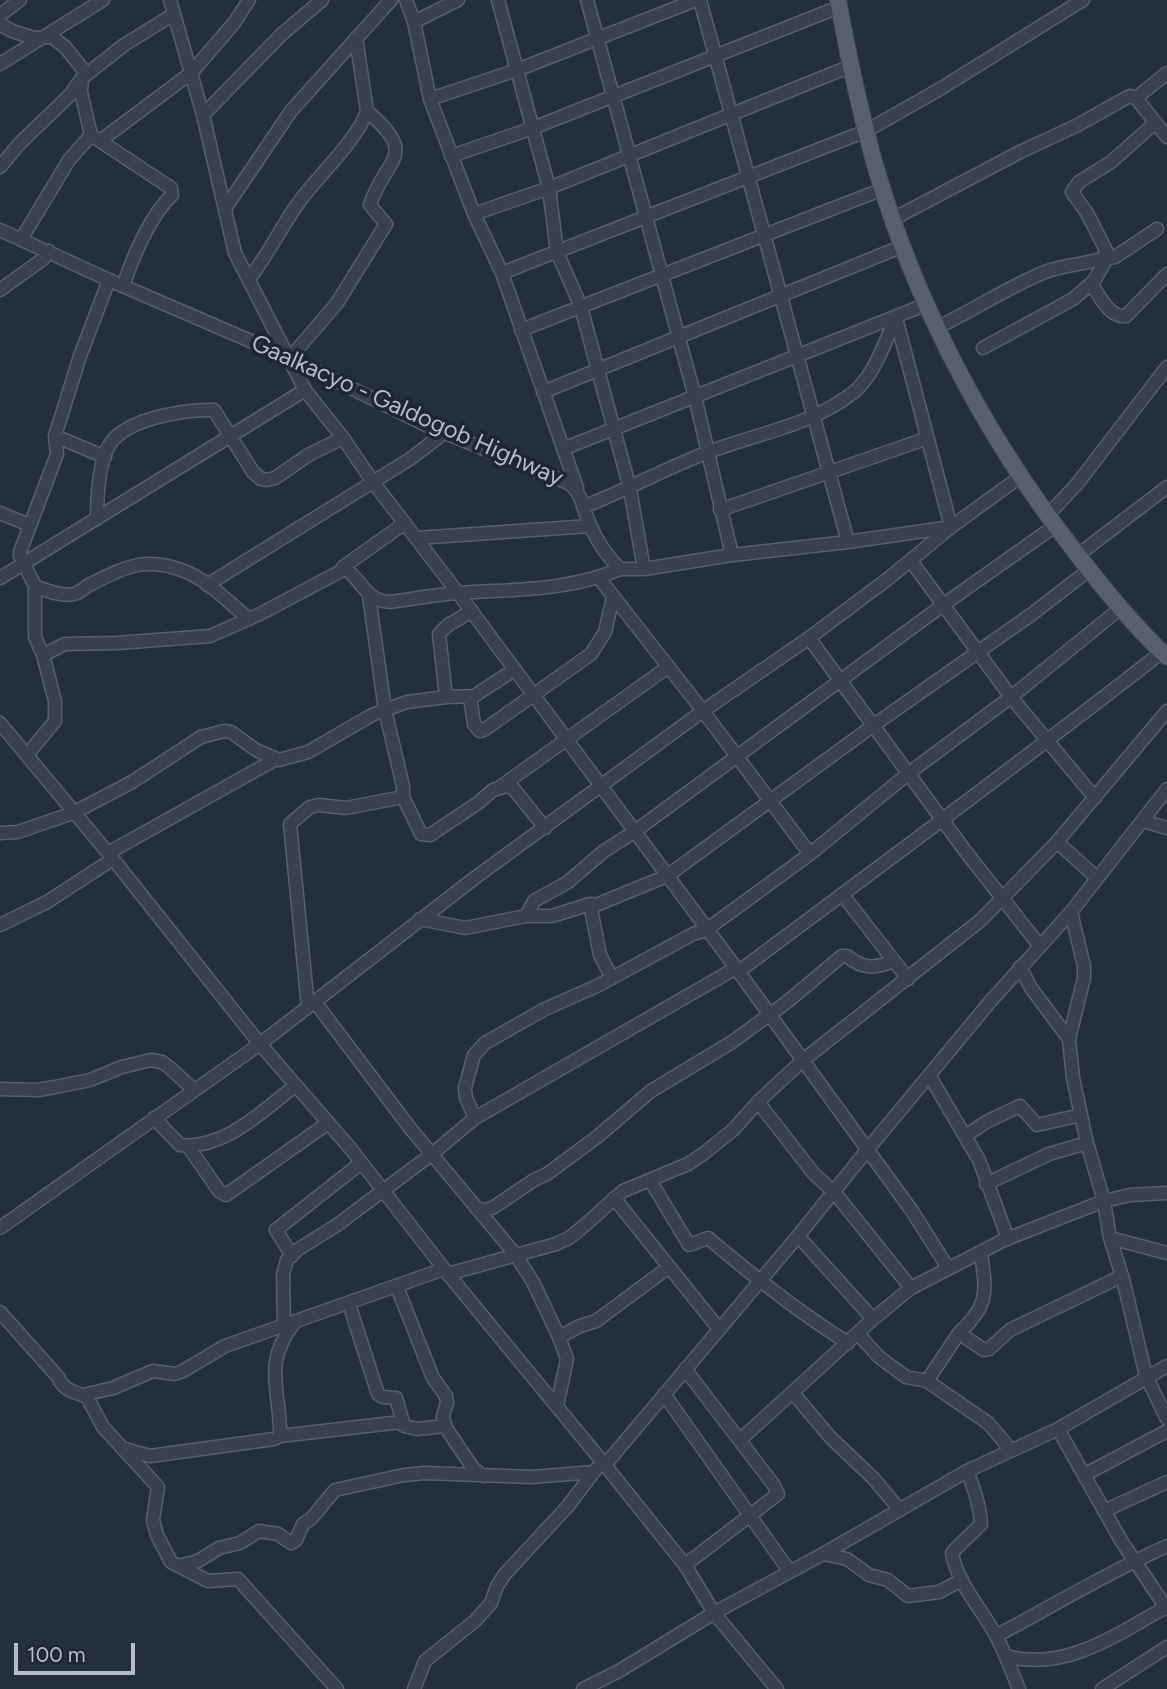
<!DOCTYPE html>
<style>
body{margin:0}
#map{position:relative;width:1167px;height:1689px;overflow:hidden;background:#242f3e;font-family:Figtree,sans-serif}
canvas{display:block}
.scale{position:absolute;left:14px;top:1643px;width:121px;height:32px;box-sizing:border-box;border:4px solid #b4bcc9;border-top:0;padding-left:9px;font-size:21px;line-height:24px;white-space:nowrap;color:#b4bcc9;-webkit-text-stroke:5px #1d2633;paint-order:stroke}
</style>
<div id="map">
<canvas width="1167" height="1689"></canvas>
<div class="scale">100 m</div>
</div>
<script>
const context = document.querySelector('canvas').getContext('2d');
context.lineJoin = 'round';
function trace(path, color, width, dash) { context.strokeStyle = color; context.lineWidth = width; context.lineCap = dash ? 'butt' : 'round'; context.setLineDash(dash || []); context.stroke(path); }
function write(font, color, halo, rows, align = 'center') {
  context.font = font + ' Figtree,sans-serif'; context.lineWidth = 7; context.setLineDash([]); context.textBaseline = 'middle'; context.strokeStyle = halo; context.fillStyle = color; for (const [text, x, y, turn = 0] of rows) {
    context.save(); context.translate(x, y); context.rotate((+turn || 0) * Math.PI / 180); context.textAlign = isNaN(turn) ? turn : align; if (halo) context.strokeText(text, 0, 0); context.fillText(text, 0, 0); context.restore();
  }
}
const minor = new Path2D(`
 M170 0 203 115 235 253 305 390 343 438 373 482 458 593 736 968 912 1211 948 1268
 M406 0 414 22 430 99 474 214 502 273 577 488
 M498 0 549 188 557 252 581 307 630 489 644 569
 M587 0 695 397 732 555
 M700 0 848 542
 M0 15 20 0
 M414 22 458 0
 M0 24 12 31 34 38 52 37 65 47 86 73 82 78 81 92 91 135 69 160 22 238
 M0 64 103 0
 M1136 98 1167 137
 M430 99 517 70 696 0
 M203 115 282 34 322 0
 M1155 123 1111 162 1079 182 1072 192 1087 213 1110 258 1115 257 1157 229
 M91 135 171 188 172 195C150 216 133 257 123 286
 M100 141 191 73 234 23 249 0
 M451 156 533 128 839 7
 M0 167 20 143 70 95 82 78 124 45 174 14
 M226 207 291 111 391 0
 M474 214 549 188 851 66
 M893 219 1020 152 1078 125 1124 99 1130 96 1136 98 1167 73
 M0 230 109 280 290 358 428 426 568 483C583 492 583 512 591 527 598 543 608 557 620 569H644L732 555 848 542 951 527 1020 477
 M502 273 866 131 940 89 1083 0
 M249 279C268 255 281 227 299 202 318 176 358 139 367 111L356 38
 M1091 284C1100 296 1109 318 1126 316L1167 274
 M0 290 43 259 49 251
 M938 327C974 310 1008 287 1045 272 1066 264 1088 265 1108 256
 M521 330 883 189
 M983 348 1073 299 1094 281 1108 256
 M290 358 337 303 386 224 370 205C386 156 420 157 367 111
 M543 392 903 246
 M55 436 105 457
 M563 449 927 304
 M583 507C627 490 668 467 711 451 757 434 810 425 850 395 874 378 884 343 896 318
 M720 510 928 438
 M0 513 29 525
 M1048 515 1077 484 1167 367
 M97 519C97 497 98 457 113 440 132 418 186 409 214 410L253 472 261 479 267 480 275 478 310 454 343 438
 M417 538 590 526 588 519
 M1078 555 1167 487
 M911 561 1011 697 1095 798
 M343 567 405 523
 M0 578 305 390
 M599 578 703 711 810 854
 M207 585 410 459 444 433
 M35 586C47 591 65 598 77 593 82 591 86 586 91 584 125 567 145 556 184 571 208 580 229 603 249 619
 M369 596 385 710 403 786V797L421 834 430 835 478 803 493 790 506 786 513 788 545 828
 M809 638 966 852 1039 945
 M43 655 65 644 117 643 210 636 260 614 341 571 343 567C362 579 365 601 390 602 414 599 437 594 460 593 515 589 569 591 620 569
 M446 697 439 634 448 625 472 611
 M470 697 474 724 480 731 484 730 591 654 605 632 613 597
 M0 723 113 859 260 1044 350 1148 448 1274 605 1465 685 1565 714 1613 777 1689
 M27 755 55 721V701L43 655 35 637V586L20 556V552L57 454 55 436 80 356 109 280
 M500 787 668 667
 M1143 821 1167 828
 M0 833 18 832 73 813 132 782 201 737 224 731 231 732 256 750 279 760 308 752 372 715 407 702 446 697 474 696 514 670
 M1057 842 1097 878
 M108 853 276 759
 M842 894 908 979
 M590 904 600 955 612 978
 M1071 912 1084 966V978L1069 1039 1073 1078 1087 1143 1104 1201 1110 1238 1123 1279 1146 1376 1167 1419
 M526 916 534 901 568 882 604 851 634 832 943 605 1055 526
 M420 919 465 928 526 916H552L590 904 596 905 667 876 874 725 1032 614 1089 570
 M0 925 47 902 113 859
 M1020 967 1031 988 1069 1039
 M738 972C880 866 1023 761 1162 652
 M315 1002 410 1128 515 1254 533 1282 559 1337 580 1326 596 1321 669 1267
 M308 1007 290 824 310 807 319 805 346 808 403 797
 M929 1075 979 1160 1008 1239
 M0 1089 38 1090 55 1087 90 1080 122 1067 151 1060 162 1062 170 1068 194 1090
 M758 1102 814 1174 834 1192 911 1288
 M154 1118 180 1145C224 1150 262 1111 295 1086
 M475 1118 466 1098 465 1088 474 1055 485 1043 545 1009 597 986 693 934 706 930 810 854 909 773 1011 697 1121 608
 M965 1136 988 1121 1020 1106 1037 1125 1081 1115
 M188 1146 219 1191 226 1195 328 1123
 M650 1180 689 1245 708 1238C753 1276 798 1312 848 1343
 M986 1184 1049 1154 1087 1143
 M614 1198 719 1329
 M476 1208 486 1210 494 1207 534 1180 547 1174 597 1137 651 1091 732 1042 787 1002 842 956H847C863 970 876 968 894 961
 M0 1228 260 1044 476 877 703 711 809 638 889 578 951 527 896 318
 M798 1236 873 1319
 M1110 1238 1167 1253
 M981 1252C986 1292 990 1304 959 1333L984 1350 989 1349 1010 1330 1122 1276
 M292 1256 276 1230 361 1163
 M448 1274 556 1244 569 1238 585 1225 623 1191 688 1164 703 1154 733 1130 758 1102 802 1061 981 920 1057 842 1167 711
 M397 1287 433 1378 446 1396 447 1403 443 1416 446 1428 473 1468 483 1476
 M349 1304 378 1394 383 1397 396 1398 404 1426 417 1429 445 1426
 M0 1312 58 1377C63 1391 75 1392 87 1397L103 1427 158 1487 153 1520 157 1535 171 1562 208 1581 238 1579 337 1689
 M284 1326 283 1274 287 1260 297 1250 337 1225 432 1154 475 1118 736 968
 M858 1334 879 1357 906 1377 927 1381 988 1423 1011 1450
 M927 1381 959 1333
 M793 1393 831 1438 873 1478 900 1510
 M664 1394 790 1572
 M83 1395 113 1388 153 1371 175 1374 183 1371 225 1346 444 1269
 M557 1406 567 1359 559 1337
 M1058 1429 1122 1542 1167 1609
 M280 1436 401 1422
 M740 1440 873 1319 911 1288 1004 1240 1104 1201 1130 1195 1167 1193
 M125 1449 150 1456 274 1439 280 1436C281 1390 261 1364 295 1322
 M605 1465 798 1236 868 1149 989 1003 1071 912 1167 789
 M967 1471C974 1488 980 1505 981 1524 972 1534 960 1543 952 1553 957 1583 981 1608 995 1634 1005 1652 1011 1670 1019 1689
 M1084 1475 1167 1431
 M1104 1511 1167 1482
 M823 1554 847 1559 869 1575 888 1580 908 1596 939 1592 962 1580
 M685 1565 778 1494 773 1484 685 1369
 M179 1566 198 1561 219 1548 240 1543 259 1531 278 1534 291 1543 296 1540 303 1524 311 1519 335 1490 404 1475 425 1473 531 1477 594 1472
 M996 1636C1053 1606 1108 1572 1167 1546
 M1006 1656C1065 1672 1116 1635 1166 1607
 M414 1689 425 1661 475 1621 491 1603 497 1586 505 1574 568 1506 596 1469
 M583 1689 619 1671 714 1613 823 1554 967 1471 1058 1429 1167 1366
 M1102 1689 1167 1647`);
const major = new Path2D(`
 M838 0C848 55 860 111 875 165 915 302 983 432 1070 545 1100 584 1131 623 1167 657`);
trace(minor, '#565f6c', 15);
trace(major, '#414a57', 18);
trace(minor, '#38414e', 12);
trace(major, '#56606e', 16);
write('24px', '#b4bcc9', '#1d2633', [
 ["Gaalkacyo - Galdogob Highway",407,411,24]
]);
</script>
